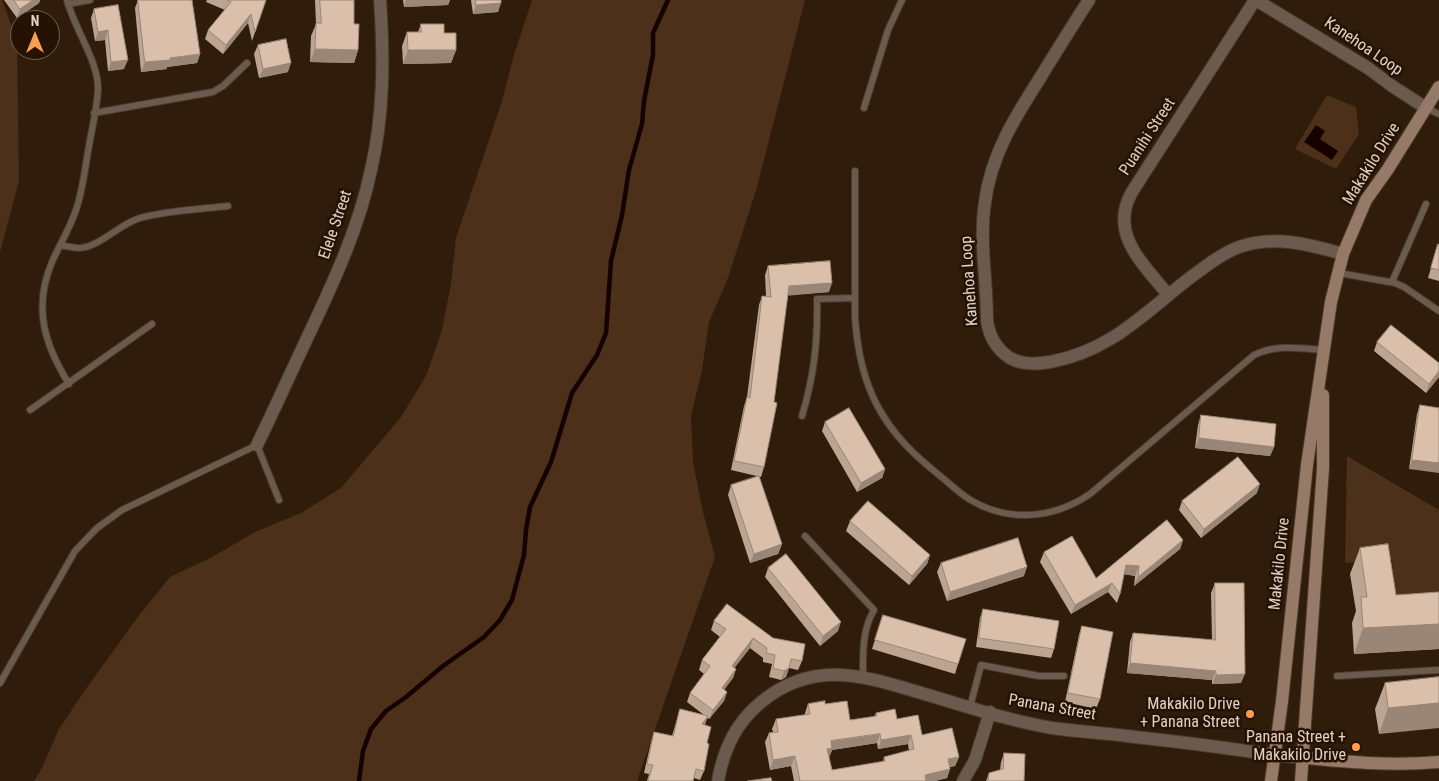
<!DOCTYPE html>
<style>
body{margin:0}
#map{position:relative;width:1439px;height:781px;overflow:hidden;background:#301c0b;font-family:"Roboto Condensed",sans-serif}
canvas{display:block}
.north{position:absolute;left:10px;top:10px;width:50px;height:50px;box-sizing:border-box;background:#261203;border:1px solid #705f52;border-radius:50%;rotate:0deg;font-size:14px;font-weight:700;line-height:20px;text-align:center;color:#e0d2c8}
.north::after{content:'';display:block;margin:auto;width:18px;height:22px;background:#fb9e50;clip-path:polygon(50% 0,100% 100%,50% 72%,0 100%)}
</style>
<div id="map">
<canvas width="1439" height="781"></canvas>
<div class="north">N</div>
</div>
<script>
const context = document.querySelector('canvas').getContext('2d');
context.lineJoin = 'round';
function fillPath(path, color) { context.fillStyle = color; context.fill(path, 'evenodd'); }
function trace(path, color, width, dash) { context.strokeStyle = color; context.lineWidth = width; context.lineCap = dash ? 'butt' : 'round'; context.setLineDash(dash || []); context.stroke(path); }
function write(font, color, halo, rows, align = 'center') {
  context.font = font + ' "Roboto Condensed",sans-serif'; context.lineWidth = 5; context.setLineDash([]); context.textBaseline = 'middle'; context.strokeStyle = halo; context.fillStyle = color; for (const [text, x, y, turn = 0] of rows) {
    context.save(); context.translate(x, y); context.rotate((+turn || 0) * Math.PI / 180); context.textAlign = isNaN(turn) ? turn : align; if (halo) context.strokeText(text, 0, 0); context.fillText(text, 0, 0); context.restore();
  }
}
fillPath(new Path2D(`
 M0 0H2L17 41 19 181 0 252Z
 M532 0H805L757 187 728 278 709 322 702 370 691 416 693 462 702 508 715 557 637 781H34L41 770 59 729 85 690 140 614 170 577 212 557 255 532 301 513 341 488 401 417 426 376 442 330 451 284 456 238 502 101 514 55Z
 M1327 95 1356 107 1359 134 1336 169 1295 149Z
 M1347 456 1439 510V595L1395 603 1392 560 1345 563Z`), '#4d3019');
fillPath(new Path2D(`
 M1316 125 1325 131 1320 139 1338 151 1332 160 1304 142Z`), '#150200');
trace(new Path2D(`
 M359 781 363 751 371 729 386 711 406 697 443 666 484 637 500 620 512 600 524 555 526 530 530 507 551 462 572 393 597 355 606 333 611 261 622 215 629 170 642 124 644 101 653 55V33L668 0`), '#150200', 4.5);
const lane = new Path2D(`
 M67 0C74 28 99 62 98 90 97 108 92 128 89 146 85 167 83 190 76 210 70 228 60 244 52 262 33 307 44 344 69 384
 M68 4 90 0
 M864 108 888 30 902 0
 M1426 108 1439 114
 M94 113 213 92 223 86 247 63
 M855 171V317C857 347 862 377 877 405 892 434 914 455 939 475 949 483 958 492 969 499 1008 523 1053 519 1090 494L1254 355C1277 344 1299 348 1323 350
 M60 245C66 246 73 248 79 248 100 247 119 224 140 218 165 211 201 209 228 206
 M1339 273 1395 283 1404 287 1439 311
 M1392 282 1426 204
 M30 410 152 324
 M802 416C814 376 818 341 817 299L855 298
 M805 536 874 610C862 630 863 654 863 676
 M1337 676 1439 670
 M0 683 75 551 97 528 122 510 257 445 279 500
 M970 707 981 665 1039 676H1064`);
const street = new Path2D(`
 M1089 0C1072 26 1056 52 1040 78 1015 117 991 155 985 202 979 241 987 281 987 320 989 336 996 349 1010 358 1023 365 1036 364 1050 362 1111 351 1144 313 1191 277 1206 266 1221 254 1239 247 1274 235 1308 244 1343 254
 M1256 0 1368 68 1392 86 1426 108
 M1168 295C1144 264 1108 234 1132 192L1255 0
 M257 445C275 408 292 370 310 332 335 279 359 227 371 170 384 114 384 57 380 0
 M718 781C723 751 736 723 760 703 815 657 867 677 928 695 969 707 1010 721 1052 728 1080 732 1107 733 1135 737 1181 742 1228 748 1274 755
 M963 781 975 760 990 712`);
const secondary = new Path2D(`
 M1274 755C1329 760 1383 767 1439 762
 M1271 781 1282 701 1307 465 1331 302 1343 254 1366 200 1388 169 1439 87
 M1301 781 1323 468V395`);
trace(lane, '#4c3929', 8);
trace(street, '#4c3929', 14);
trace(secondary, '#4c3929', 14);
trace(lane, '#6b5a4e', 6);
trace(street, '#6b5a4e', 12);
trace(secondary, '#957a67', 12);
fillPath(new Path2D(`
 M4 0H40L39 3 17 18Z
 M138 0 200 54 197 63 167 67V69L141 72 135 8Z
 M207 0H266L252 41 248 23 223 54 205 39 208 30 225 10 206 2Z
 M315 0H354V24L358 50 354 63 310 62 311 36 316 24Z
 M403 0H450L448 5 404 7Z
 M471 0H501L498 12 473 14Z
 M118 5 124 69 108 71 105 40 95 41 91 18 94 9Z
 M421 24 444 33 456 50 451 63 403 64 402 46 407 32H418Z
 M258 45 288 72 259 78 254 54Z
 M1438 244 1439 245V281L1428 278Z
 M768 266 829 292 788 295 764 467 761 477 731 470 744 406 747 397 759 305 762 296H766L765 275Z
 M1377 342 1439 363V377L1426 393 1374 351Z
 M1420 405 1439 408 1409 469 1417 414Z
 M1201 415 1274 447 1270 456 1195 448 1198 425Z
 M825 422 885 469 882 478 857 492 822 431Z
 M731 485 782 544 778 554 750 563 728 495Z
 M1257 493 1201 538 1179 510 1182 501Z
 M850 521 930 555 927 564 909 585 846 531Z
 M1183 540 1180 549 1134 586 1135 576 1124 574 1120 594 1117 603 1108 592 1071 614 1040 562 1044 552 1096 578Z
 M1360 548 1396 595 1439 592V649L1354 654 1352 623 1356 611 1350 574Z
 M941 563 1024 576 947 601 937 572Z
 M768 568 838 631 820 646 765 577Z
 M1215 583 1241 683 1212 684V680L1127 673 1130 642 1133 633 1212 640 1211 593Z
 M983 609 1054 649 1051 658 976 647 980 618Z
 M883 615 958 664 955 674 872 649Z
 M714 621 802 661 798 670 789 668 786 677 781 680 769 677 772 664 763 662V658L750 648 734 668 736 669 733 678 724 689 727 692 724 701 709 719 707 718 705 725 707 743 704 771 700 780 694 778 693 781H647L649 774 644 773 651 742 654 732 672 736 680 709 704 715 687 702 690 693 704 674 699 670 702 660 720 637 711 630Z
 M1082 626 1100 699 1096 709 1065 702 1079 635Z
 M1439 677 1379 734 1375 709 1385 683Z
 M808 704H825L850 720 874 717 876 713 897 719 959 757 955 766 950 767V769L947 778 935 781H794L791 766 770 770 765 742 769 733 773 732 772 729 776 719 805 715V713ZM877 743 878 749 908 744 909 751 884 757 883 762 832 770 829 757 832 750Z
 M1004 753 1024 781H986L989 773 1000 770 1001 762Z`), '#bba492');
fillPath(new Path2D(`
 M33 0H40L39 3 17 18 20 9Z
 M406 0H450L448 5 404 7Z
 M501 3 498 12 473 14 476 5Z
 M251 14 248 23 223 54 226 45Z
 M108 30 105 40 95 41 98 32Z
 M315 49 358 50 354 63 310 62Z
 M408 50H456L451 63 403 64Z
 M200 54 197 63 167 67V69L141 72 145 62Z
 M128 60 124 69 108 71 111 62Z
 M291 63 288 72 259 78 263 69Z
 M832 283 829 292 785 296 789 286Z
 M1439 371V377L1426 393 1429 384Z
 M1199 438 1274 447 1270 456 1195 448Z
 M1412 460 1439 463V473L1409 469Z
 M885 469 882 478 857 492 861 483Z
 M1260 484 1257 493 1201 538 1204 529Z
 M1183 540 1180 549 1134 586 1138 577Z
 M782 544 778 554 750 563 754 554Z
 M930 555 927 564 909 585 912 576Z
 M1126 565 1139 566 1135 576 1123 574Z
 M1027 567 1024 576 947 601 950 592Z
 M1112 583 1108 592 1071 614 1075 605Z
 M841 622 838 631 820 646 823 636Z
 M1439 624V649L1354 654 1363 628Z
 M753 638 750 648 729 675 732 666Z
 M1130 663 1216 671 1212 680 1127 673Z
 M789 668 786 677 781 680 784 671Z
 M736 669 733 678 719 697 722 688Z
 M1245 674 1241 683 1212 684 1216 675Z
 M727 692 724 701 709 719 713 710Z
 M1439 703V728L1379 734 1388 708Z
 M708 716 704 726 702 724Z
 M880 734 877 743 832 750 829 758 827 749 831 741Z
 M911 735 908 744 878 749 881 740Z
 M795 756 791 766 770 770 773 760Z
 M959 757 955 766 944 768 948 759Z
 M950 769 947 778 935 781H923L925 775Z`), '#998677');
const building = new Path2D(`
 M14 0H33L20 9Z
 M138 0H192L200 54 170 58V60L145 62Z
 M227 0H266L255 32 251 14 226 45 208 30 231 2Z
 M320 0H354V24H359L358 50 315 49 316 23H321Z
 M476 0H501V3L476 5Z
 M118 5 128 60 111 62 108 30 98 32 94 9Z
 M421 24H444V33H456V50H408L407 32H421Z
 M286 39 291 63 263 69 258 45Z
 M1438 244 1439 245V270L1431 268Z
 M830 261 832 283 789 286 774 402 777 403 764 467 734 461 747 397 750 398 762 296 771 297 768 266Z
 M1391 325 1439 363V371L1429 384 1377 342Z
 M1420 405 1439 408V463L1412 460Z
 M849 408 885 469 861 483 825 422Z
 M1201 415 1276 424 1274 447 1199 438Z
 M1238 457 1260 484 1204 529 1182 501Z
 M759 476 782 544 754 554 731 485Z
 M868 501 930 555 912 576 850 521Z
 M1167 520 1183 540 1138 577 1139 566 1126 565 1120 594 1112 583 1075 605 1044 552 1072 536 1096 578Z
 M1018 538 1027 567 950 592 941 563Z
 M1388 544 1396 595 1439 592V624L1363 628 1361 597H1367L1360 548Z
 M786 554 841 622 823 636 768 568Z
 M1215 583H1244L1245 674 1216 675V671L1130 663 1133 633 1215 640Z
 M727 604 773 638 805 644 802 661 791 659 789 668 784 671 773 668 775 655 766 653 767 648 753 638 732 666 736 669 722 688 727 692 713 710 690 693 710 666 702 660 726 629 714 621Z
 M983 609 1059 621 1054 649 979 638Z
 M883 615 966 639 958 664 875 640Z
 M1082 626 1113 632 1100 699 1068 693Z
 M1439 677V703L1388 708 1385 683Z
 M825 701V704L847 701 850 720 877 716 876 713 895 709 897 719 918 715 922 735 952 728 959 757 948 759 950 769 925 775 926 781H800L795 756 773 760 769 733 778 732 776 719 810 714 808 704ZM880 734 881 740 911 735 914 749 884 757 885 761 832 770 827 749 832 748 831 741Z
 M680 709 708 716 702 724 711 727 707 743 709 744 704 771 696 769 693 781H648L653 765 647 764 654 732 673 736Z
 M1004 753 1025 754 1024 781H988L989 773 1003 769Z
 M771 778 772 781H748Z`);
fillPath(building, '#dabfaa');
trace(building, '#998677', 1);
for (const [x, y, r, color] of [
 [1250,714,5,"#fb9e50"],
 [1356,747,5,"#fb9e50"]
]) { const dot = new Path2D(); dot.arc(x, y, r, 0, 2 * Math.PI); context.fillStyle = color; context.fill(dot); trace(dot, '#261203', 2); }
write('16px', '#e0d2c8', '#261203', [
 ["Kanehoa Loop",1363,47,34],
 ["Puanihi Street",1148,137,-57],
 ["Makakilo Drive",1372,164,-58],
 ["Elele Street",336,225,-71],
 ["Kanehoa Loop",970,281,-94],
 ["Makakilo Drive",1280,564,-84],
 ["Panana Street",1052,708,10]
]);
write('16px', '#e0d2c8', '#261203', [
 ["Makakilo Drive",1240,705],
 ["+ Panana Street",1240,723],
 ["Panana Street +",1346,738],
 ["Makakilo Drive",1346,756]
], 'right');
</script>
